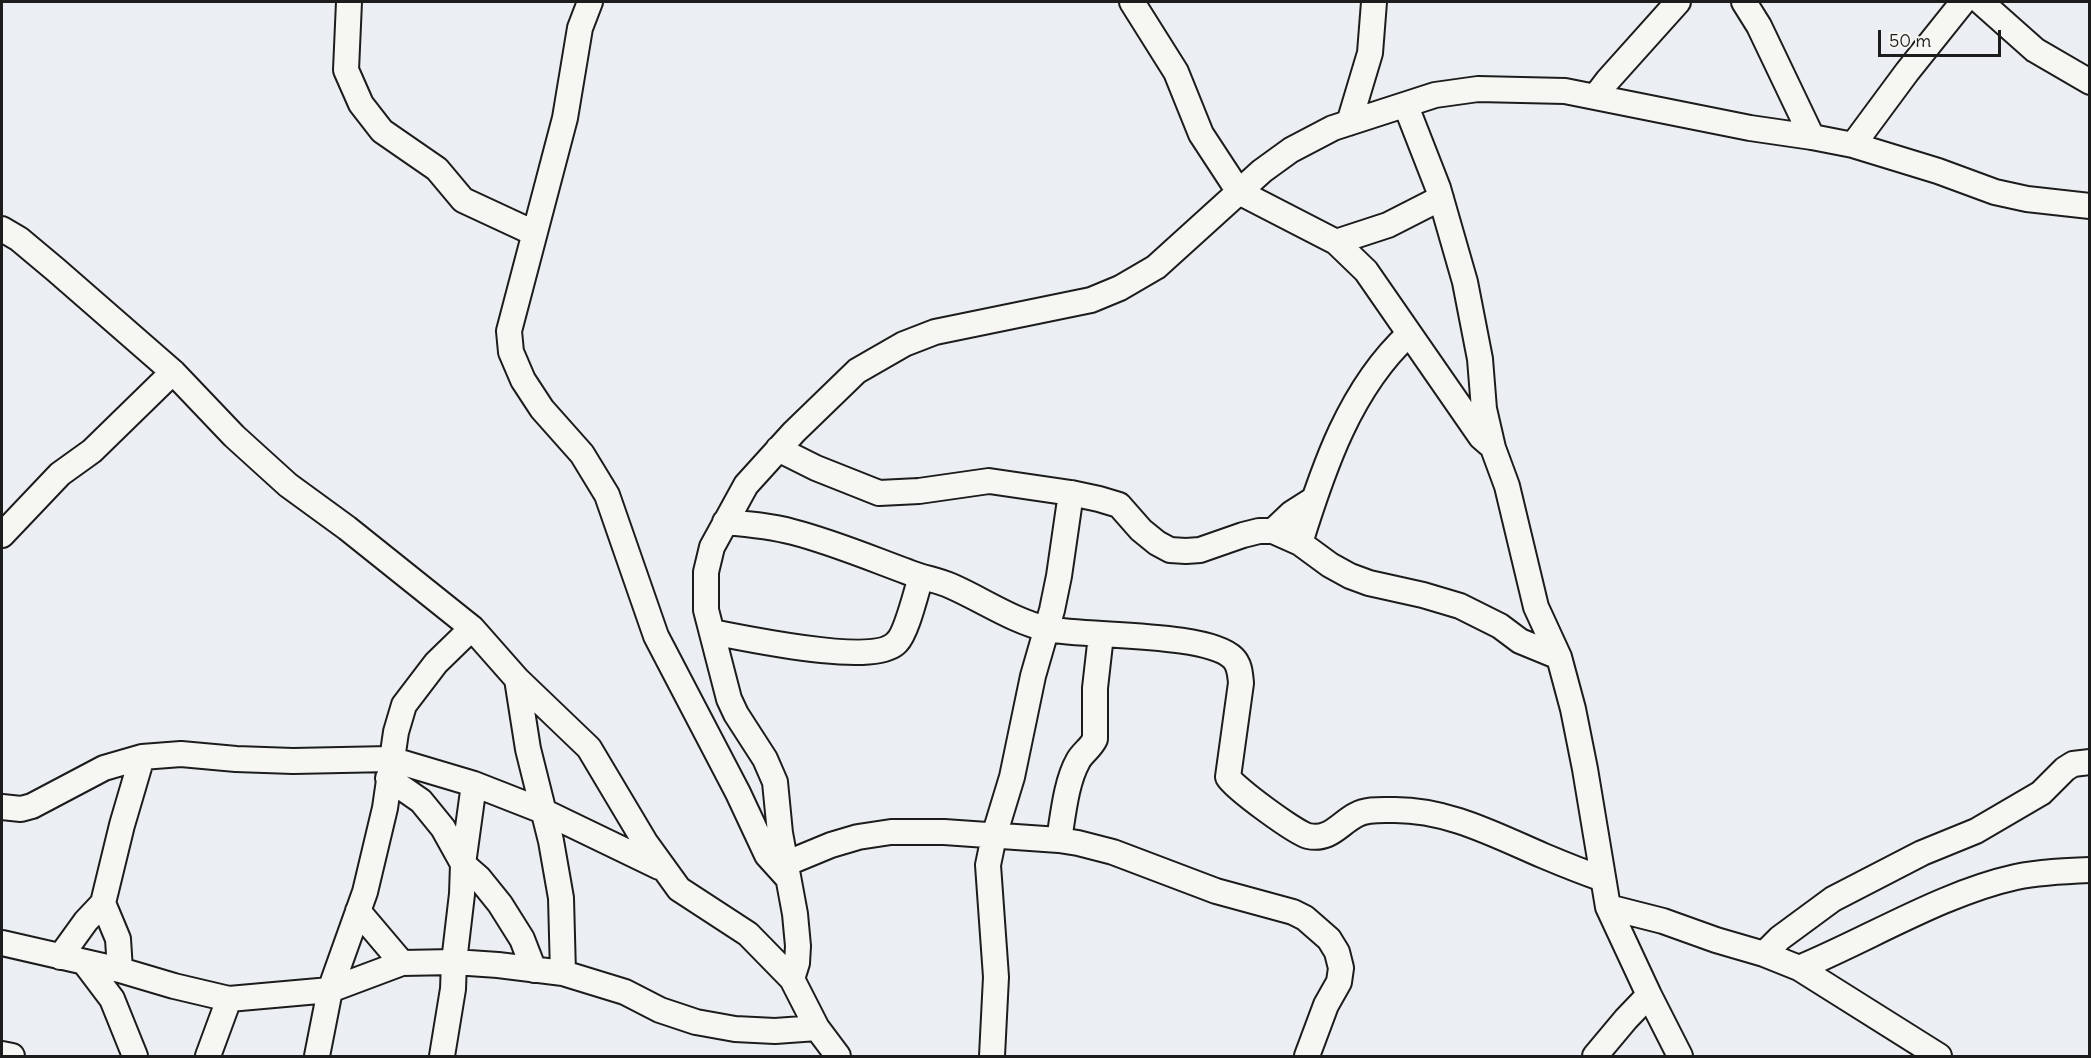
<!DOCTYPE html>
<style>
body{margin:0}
#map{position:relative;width:2091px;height:1058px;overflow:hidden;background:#ebeff3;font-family:Delius,sans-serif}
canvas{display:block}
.frame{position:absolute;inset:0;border:3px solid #1c1c1c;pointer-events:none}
.scale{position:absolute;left:1878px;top:30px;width:123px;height:27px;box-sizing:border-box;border:3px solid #1c1c1c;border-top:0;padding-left:8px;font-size:18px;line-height:21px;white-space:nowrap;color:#1c1c1c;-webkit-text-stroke:4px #f6f6f2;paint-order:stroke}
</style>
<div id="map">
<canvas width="2091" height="1058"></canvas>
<div class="frame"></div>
<div class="scale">50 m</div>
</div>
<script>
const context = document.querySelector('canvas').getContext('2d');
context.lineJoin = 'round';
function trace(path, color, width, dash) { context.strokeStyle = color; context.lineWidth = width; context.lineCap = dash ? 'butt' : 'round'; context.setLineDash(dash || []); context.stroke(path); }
const minor = new Path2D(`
 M349 2 346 70 361 104 382 131 437 169 463 200 534 233
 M590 2 580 28 565 118 509 331 511 352 523 380 542 409 582 454 607 495 656 636 738 793 767 855 786 876
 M1132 2 1176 72 1201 134 1239 192 1336 242 1366 271 1481 437 1489 444
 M1744 2 1759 26 1812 137
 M1981 2 2035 50 2090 82
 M1595 97 1608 80 1678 2
 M1406 106 1438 188 1465 282 1480 359 1484 409 1493 448 1507 486 1536 607 1559 657 1573 709 1585 769 1608 907 1649 995 1680 1056
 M1349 123 1370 53 1374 2
 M1853 145 1907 72 1963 2
 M2 229 19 239 56 270 173 372 234 436 288 485 347 528 472 628 517 679 589 748 645 842 679 889 748 934 792 979 817 1028 838 1056
 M1336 242 1388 225 1441 198
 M778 449 816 468 879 493 919 491 989 481 1071 493 1099 499 1119 505 1141 530 1157 543 1170 550 1186 551 1200 550 1243 535 1259 531H1273L1300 543 1330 565 1350 576 1369 583 1423 595 1460 606 1500 626 1520 641 1559 657
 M725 522C748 524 771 526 793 532 832 542 870 558 908 572 922 578 938 580 951 586 983 600 1013 621 1047 629 1087 637 1207 632 1233 658 1240 665 1240 674 1241 683L1228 777C1234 788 1296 833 1308 836 1330 841 1340 823 1356 815 1366 809 1381 810 1392 810 1447 809 1495 835 1544 856 1563 864 1583 872 1603 879
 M1273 531 1292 513 1314 499
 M2 535 60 474 92 451 173 372
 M1300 543C1323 469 1350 388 1409 334
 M712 632C745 638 875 667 897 642 907 632 916 592 921 577
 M517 679 528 749 551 841 561 898 563 973
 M388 778 421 801 443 828 463 864 479 878 500 904 522 939 534 970
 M2 807 21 809 32 806 104 768 142 757 181 754 236 759 293 761 390 759 474 784 543 811 659 867
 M1059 840C1063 816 1066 782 1078 761 1082 753 1091 748 1095 739V688L1101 635
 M785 864 831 845 858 837 891 832H944L1059 840 1078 843 1113 852 1216 891 1293 912 1305 918 1329 939 1337 952 1341 968 1339 982 1326 1005 1307 1056
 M103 903 118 939 120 970
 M1608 907 1663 921 1716 940 1764 954 1799 968 1939 1056
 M358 911 402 963
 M2 943 120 970 174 986 229 999 330 990 402 963 454 962 498 965 563 973 625 992 660 1010 696 1022 735 1029 775 1031 817 1028
 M1764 954 1780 938 1833 899 1922 853 1976 831 2041 793 2065 769 2073 764 2090 762
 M60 957 86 921 103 903 122 825 142 757
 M84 962 112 999 135 1056
 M1799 968C1869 939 1943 893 2016 877 2040 872 2065 871 2090 870
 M792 979 797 963 798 946 795 914 780 833 775 782 765 759 736 714 729 699 706 610V572L712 547 746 485 794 432 857 371 904 344 935 332 1091 300 1120 288 1156 267 1262 171 1291 150 1333 128 1435 95 1478 89 1565 91 1750 128 1812 137 1853 145 1938 171 1995 192 2027 199 2090 206
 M2 1054 12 1056
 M208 1056 229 999
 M317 1056 330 990 365 892 385 808 396 732 404 705 436 663 472 628
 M442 1056 453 989 454 962 462 894 463 864 474 784
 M992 1056 996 977 988 865 994 836 1012 777 1033 676 1052 610 1059 576 1071 493
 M1595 1056 1626 1019 1649 995`);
trace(minor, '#1c1c1c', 28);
trace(minor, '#f6f6f2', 24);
</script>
